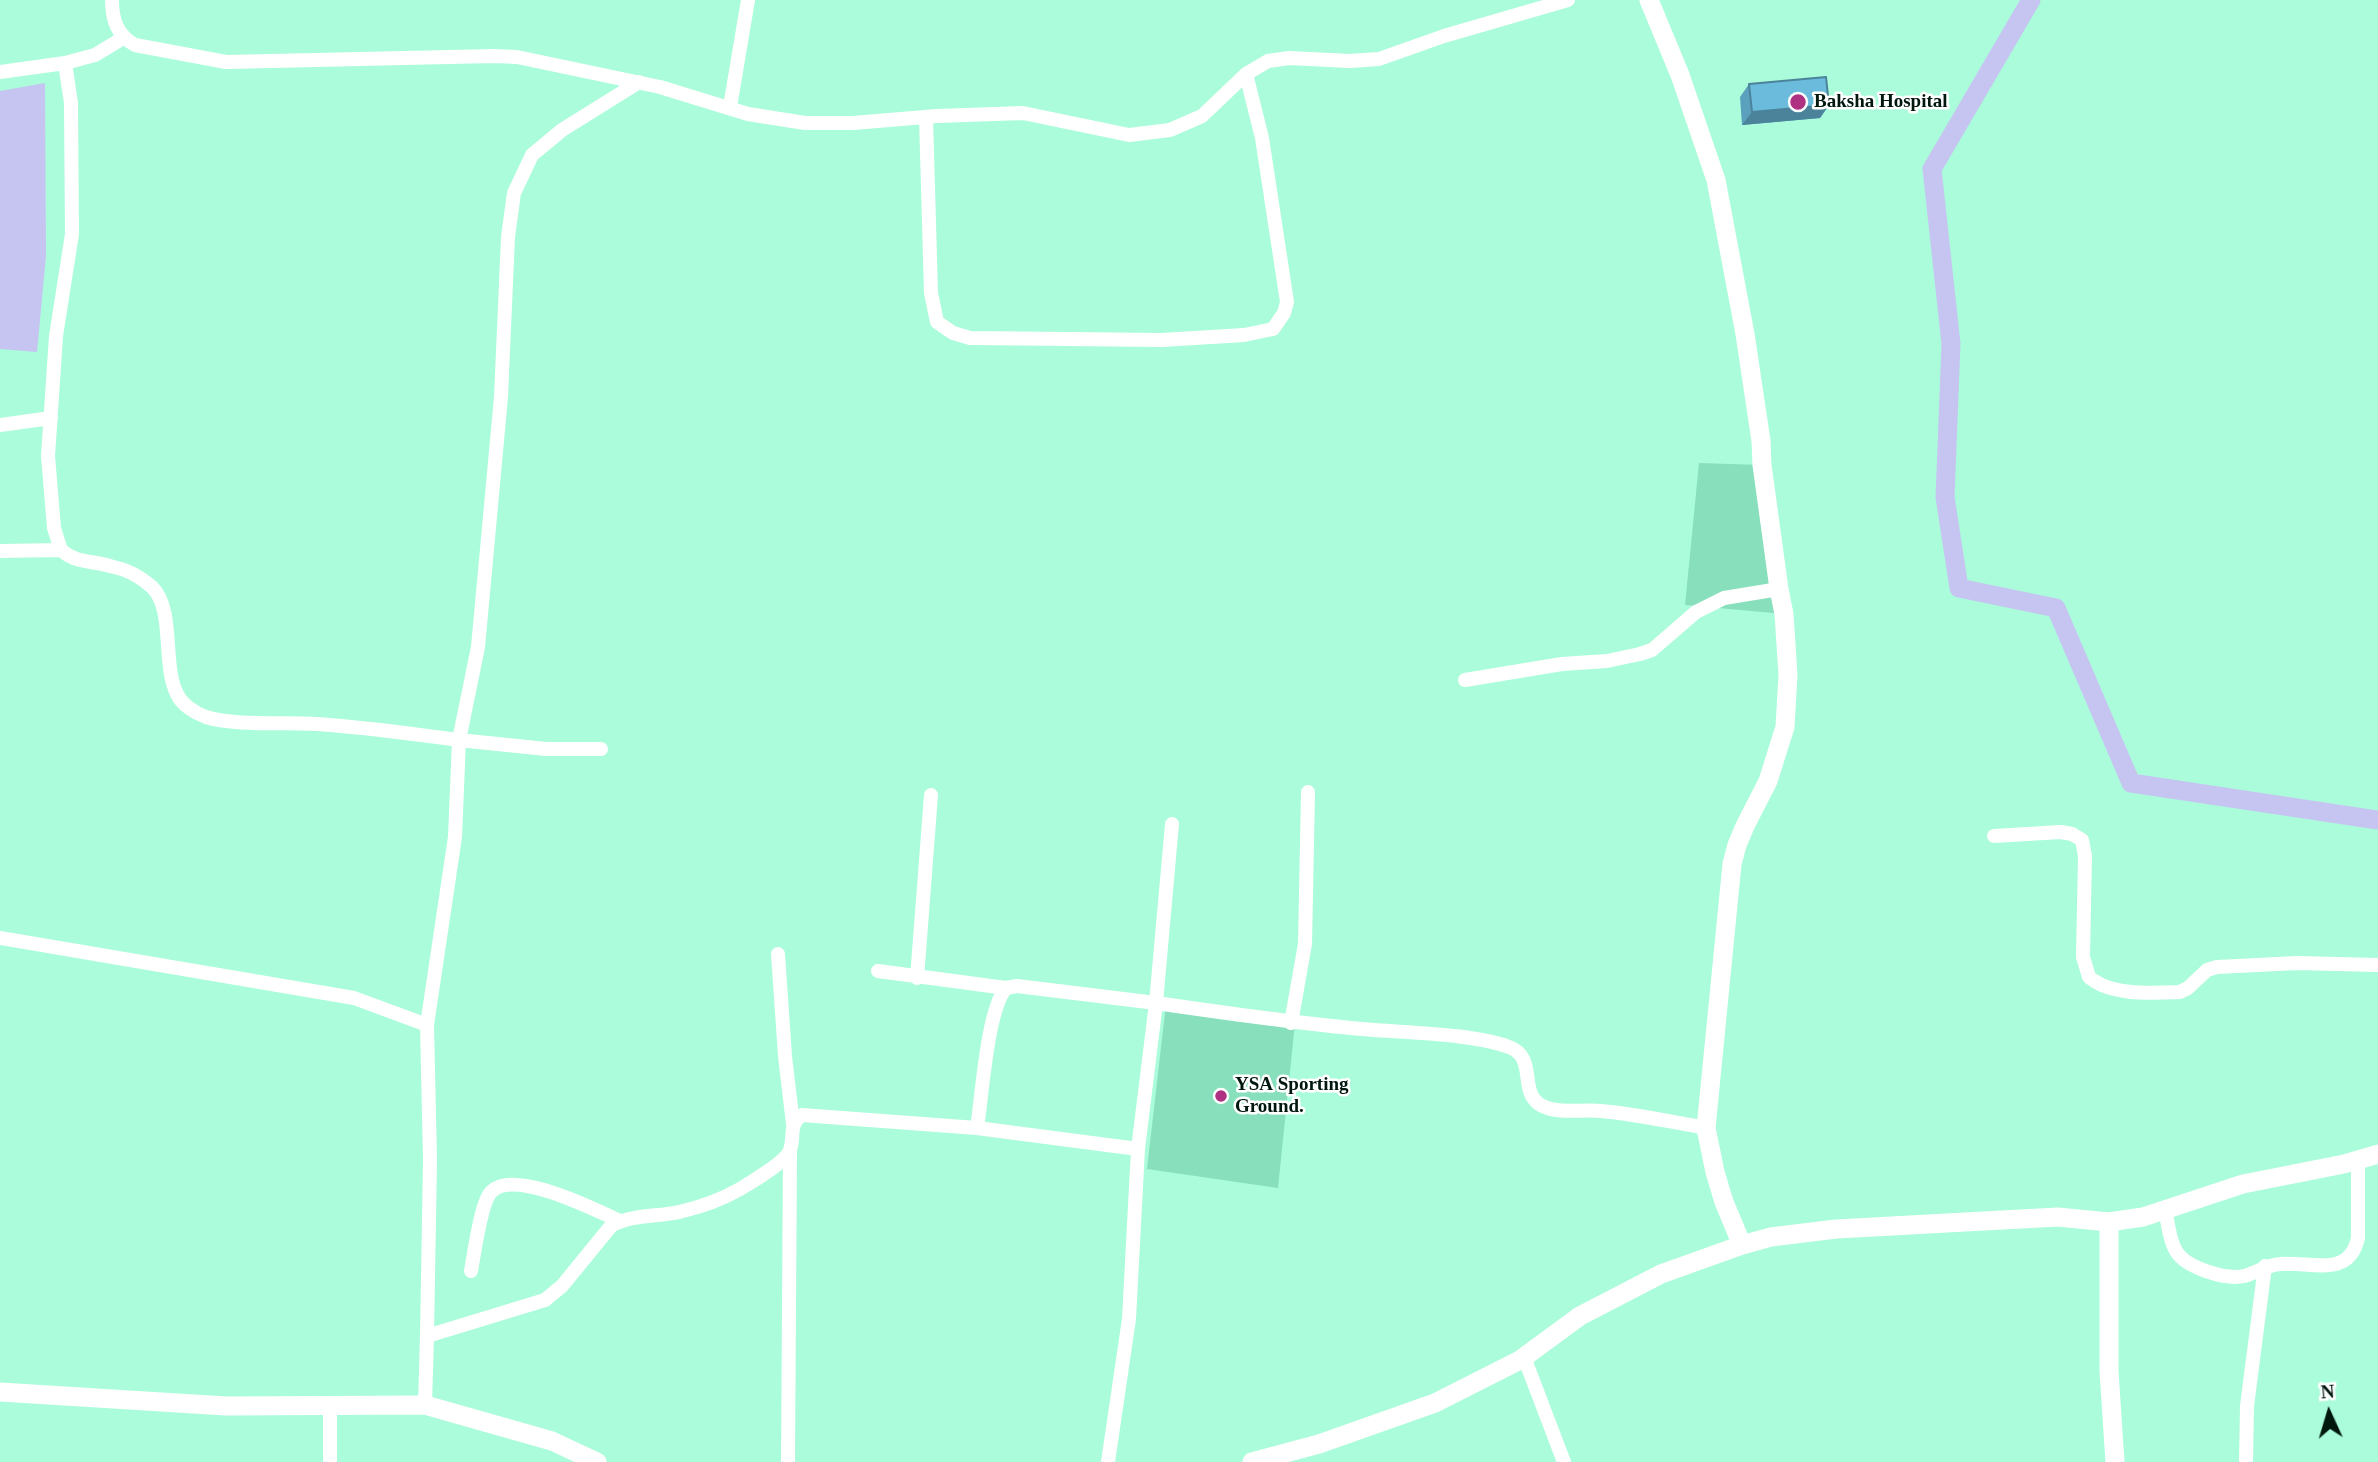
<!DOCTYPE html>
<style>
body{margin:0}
#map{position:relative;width:2378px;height:1462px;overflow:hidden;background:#abfcda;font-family:"Times New Roman",serif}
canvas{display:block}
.north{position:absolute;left:2294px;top:1378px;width:70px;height:70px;-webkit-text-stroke:5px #fff;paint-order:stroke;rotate:356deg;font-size:19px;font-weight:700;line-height:28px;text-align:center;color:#00170e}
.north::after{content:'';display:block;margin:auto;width:24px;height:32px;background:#00170e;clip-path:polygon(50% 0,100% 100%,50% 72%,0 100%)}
</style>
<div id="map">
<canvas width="2378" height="1462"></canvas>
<div class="north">N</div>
</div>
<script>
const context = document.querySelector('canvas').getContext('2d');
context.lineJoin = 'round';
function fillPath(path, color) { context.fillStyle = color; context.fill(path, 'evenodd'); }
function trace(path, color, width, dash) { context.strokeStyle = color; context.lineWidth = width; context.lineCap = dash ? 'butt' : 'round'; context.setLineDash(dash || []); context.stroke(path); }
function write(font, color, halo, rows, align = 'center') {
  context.font = font + ' "Times New Roman",serif'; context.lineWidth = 5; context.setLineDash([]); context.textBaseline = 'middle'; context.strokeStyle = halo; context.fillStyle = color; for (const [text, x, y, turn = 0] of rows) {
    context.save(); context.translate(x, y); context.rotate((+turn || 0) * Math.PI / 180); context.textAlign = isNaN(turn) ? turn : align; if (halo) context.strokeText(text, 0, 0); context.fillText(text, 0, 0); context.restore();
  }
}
fillPath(new Path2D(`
 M1699 463 1762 465 1784 614 1685 605Z
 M1166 1004 1295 1023 1278 1188 1147 1169Z`), '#87dfbb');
fillPath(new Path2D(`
 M45 83 46 256 37 352 0 349V91Z`), '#c6c5f2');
trace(new Path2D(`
 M2031 0 1932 169 1951 344 1945 497 1959 588 2056 608 2131 783 2378 820`), '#c6c5f2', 19);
trace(new Path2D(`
 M112 0C112 20 117 35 135 45L226 62 494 56 517 57 660 87 748 114 805 123H853L937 116 1023 113 1129 135 1170 130 1202 116 1246 74 1268 61 1289 58 1350 61 1379 59 1444 36 1568 0
 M0 72 65 63 95 55 123 38
 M730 107 748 0
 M926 117 931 293 937 322 953 333 970 338 1162 340 1244 335 1273 329 1284 313 1287 302 1262 138 1246 74
 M0 425 51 418
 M61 550 54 528 48 456 56 336 72 234 71 103 65 63
 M0 551 61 550C77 564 91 560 110 566 125 569 141 577 152 587 175 609 162 665 177 694 182 705 195 713 206 717 234 726 285 722 317 724 364 727 412 734 459 740L478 647 501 397 508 237 514 193 532 155 562 130 639 82
 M1465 680 1562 664 1607 661 1640 654 1652 650 1696 612 1724 598 1779 589
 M1994 836 2061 832 2072 834 2082 840 2085 856 2083 957 2089 977C2111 996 2152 993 2180 992L2188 988 2207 970 2217 967 2297 963 2378 965
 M0 938 354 998 427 1025
 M778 954 785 1056 793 1124
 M878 971 1006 988
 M917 978 931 795
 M1291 1023 1305 944 1308 792
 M977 1128 1138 1149
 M2165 1209C2168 1222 2169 1240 2176 1251 2186 1268 2226 1280 2244 1276 2257 1273 2266 1265 2280 1264 2310 1261 2349 1279 2358 1238V1160
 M471 1271C474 1255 481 1202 491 1192 514 1168 595 1210 620 1221
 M427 1336 430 1160 427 1025 455 837 459 740 546 749H601
 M1524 1357 1564 1462
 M425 1405 427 1336 545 1300 562 1286 611 1226C632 1214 657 1217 679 1212 701 1207 721 1200 740 1189 752 1182 781 1164 788 1154 797 1140 786 1126 802 1115L977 1128C982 1097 987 1010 1006 988L1017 986 1156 1003 1172 824
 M330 1406V1462
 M788 1462 790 1152
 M1108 1462 1129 1319 1138 1149 1156 1003C1225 1013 1293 1023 1362 1029 1404 1033 1471 1033 1509 1047 1537 1057 1519 1090 1539 1104 1555 1115 1582 1109 1601 1111 1636 1114 1672 1122 1706 1128
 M2246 1462 2247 1406 2265 1266`), '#fff', 14);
trace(new Path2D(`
 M1649 0 1680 75 1716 180 1745 334 1761 441 1762 465 1779 589 1784 614 1788 675 1785 727 1768 781 1745 826 1737 845 1732 864 1706 1128 1715 1172 1724 1202 1742 1245 1771 1237 1836 1229 2058 1217 2109 1222 2143 1217 2243 1184 2344 1164 2378 1154
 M2109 1222V1371L2115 1462
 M0 1392 226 1406 425 1405 552 1441 597 1462
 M1252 1462 1319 1444 1435 1403 1520 1360 1580 1316 1661 1274 1742 1245`), '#fff', 19);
fillPath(new Path2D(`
 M1749 84 1829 105 1820 118 1742 125 1740 97Z`), '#5ba1bd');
fillPath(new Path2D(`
 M1829 105 1820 118 1742 125 1752 112Z`), '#4a839a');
const building = new Path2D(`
 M1826 77 1829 105 1752 112 1749 84Z`);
fillPath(building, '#6abbdc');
trace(building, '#4a839a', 2);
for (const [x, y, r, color] of [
 [1798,102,9,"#af3181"],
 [1221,1096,7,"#af3181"]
]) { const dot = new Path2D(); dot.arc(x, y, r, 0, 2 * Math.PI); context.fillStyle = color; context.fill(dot); trace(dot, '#fff', 2.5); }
write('bold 19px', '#00170e', '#fff', [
 ["Baksha Hospital",1814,102],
 ["YSA Sporting",1235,1085],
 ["Ground.",1235,1107]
], 'left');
</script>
